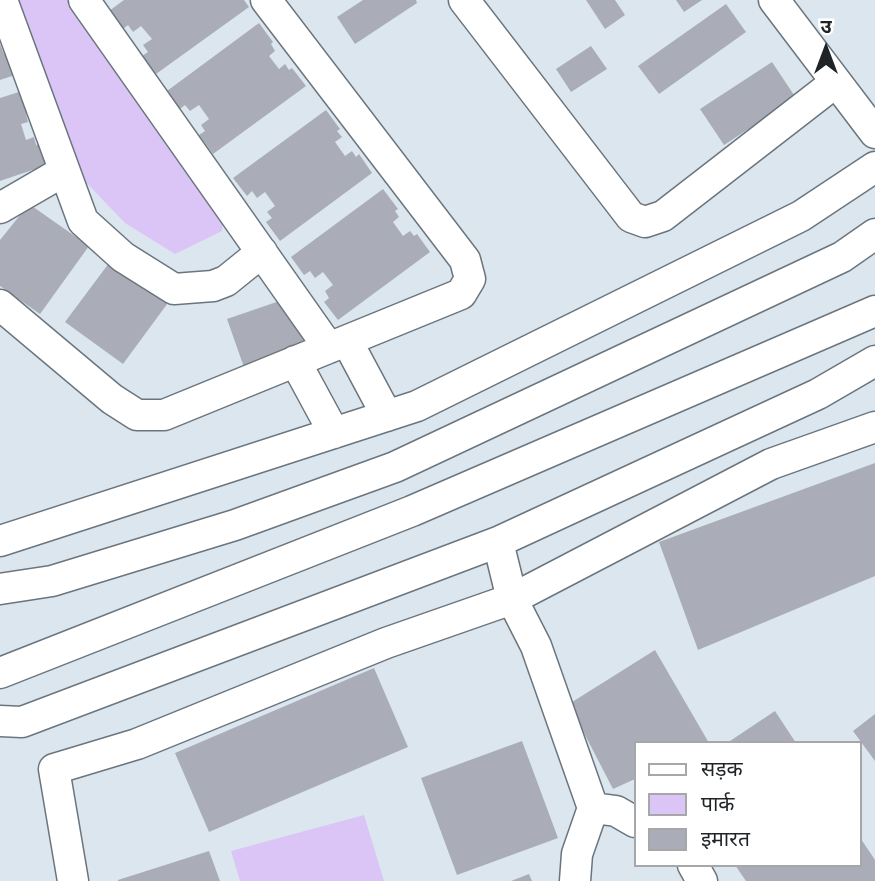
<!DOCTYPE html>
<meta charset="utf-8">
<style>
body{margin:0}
#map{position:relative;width:875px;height:881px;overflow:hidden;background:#dbe6ef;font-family:Spectral,"Noto Sans Devanagari",serif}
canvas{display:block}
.legend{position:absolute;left:634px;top:741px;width:228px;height:126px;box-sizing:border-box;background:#fff;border:2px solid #a5a7a8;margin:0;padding:9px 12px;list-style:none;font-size:21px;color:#1f2326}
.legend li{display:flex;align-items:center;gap:14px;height:35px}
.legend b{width:35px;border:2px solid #a5a7a8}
.north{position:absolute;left:791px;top:14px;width:70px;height:70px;-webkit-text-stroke:5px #fff;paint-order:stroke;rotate:0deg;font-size:19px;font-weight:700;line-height:28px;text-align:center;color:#1f2326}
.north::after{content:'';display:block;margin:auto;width:24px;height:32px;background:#1f2326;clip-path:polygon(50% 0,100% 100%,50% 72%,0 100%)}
</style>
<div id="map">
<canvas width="875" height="881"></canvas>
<ul class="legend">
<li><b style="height:9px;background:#fff"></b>सड़क</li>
<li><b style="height:19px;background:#dbc5f6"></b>पार्क</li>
<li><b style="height:19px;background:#aaadb8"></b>इमारत</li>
</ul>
<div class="north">उ</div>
</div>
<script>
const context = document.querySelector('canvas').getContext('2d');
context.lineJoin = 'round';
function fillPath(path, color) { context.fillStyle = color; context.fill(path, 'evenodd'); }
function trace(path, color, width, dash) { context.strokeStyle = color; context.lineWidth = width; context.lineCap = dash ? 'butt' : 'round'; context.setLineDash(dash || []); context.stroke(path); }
fillPath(new Path2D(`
 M18 0H76L224 209 222 231 175 254 125 223 78 174Z
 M364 815 384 881H240L231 851Z`), '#dbc5f6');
fillPath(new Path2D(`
 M124 0H244L249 7 156 74 142 56 148 52 143 45 152 39 141 26 133 32 128 25 123 29 109 11Z
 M363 0H416L417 3 355 44 337 17Z
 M586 0H615L625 15 605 29Z
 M676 0H702L684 12Z
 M726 4 746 32 659 94 638 66Z
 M259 23 273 42 271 44 275 51 269 56 279 69 285 64 289 70 292 68 306 86 213 154 199 135 205 131 201 125 209 119 199 105 190 111 185 105 180 109 167 91Z
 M0 44 4 54 8 53 15 75 0 80Z
 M591 46 607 69 571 92 556 69Z
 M772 62 796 98 724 145 700 109Z
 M22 91 29 113 26 114 28 122 21 124 26 140 34 137 36 145 40 144 47 165 0 181V98Z
 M326 110 340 129 337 131 342 137 335 142 345 156 352 151 356 157 359 154 372 173 280 241 266 222 272 218 267 212 275 206 265 192 257 198 252 191 247 196 233 178Z
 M383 189 398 209 395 211 399 217 393 222 403 236 410 231 414 236 417 234 430 252 338 320 324 302 329 298 325 291 333 285 323 272 315 278 310 271 304 275 291 257Z
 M29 204 89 246 40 314 0 286V240Z
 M115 255 173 296 123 364 65 322Z
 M291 297 310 352 246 373 227 319Z
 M875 463V576L698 650 659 542Z
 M655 650 709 743H635V779L613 789 569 704Z
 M374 668 408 747 209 832 175 753Z
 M775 711 796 743H727Z
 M875 714V761L853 731Z
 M522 741 558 838 457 875 421 778Z
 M859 836 875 860V881H746L735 865H859Z
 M209 851 220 881H118V880Z
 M529 874 532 881H511Z`), '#aaadb8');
const minor = new Path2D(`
 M2 0 83 221 123 257 174 289 213 286 226 281 262 252
 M84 0 329 348
 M464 0 631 217 645 222 663 216 836 82
 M774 0 875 133
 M0 208 64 171
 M0 305 112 399 137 415H164L461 294 470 279 465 260 266 0
 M347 341 387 416
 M295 361 334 433
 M0 541 417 406 801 216 875 167
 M498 542 512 599 536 646 593 808 616 811 635 822
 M0 589 52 581 235 525 395 467 842 257 875 234
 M0 673 412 511 875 311
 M0 721 22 722 498 542 818 394 875 361
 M693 865 702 881
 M73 881 54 769 137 744 386 643 512 599 771 464 875 427
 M575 881 577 854 593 808`);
trace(minor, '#6b757d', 33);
trace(minor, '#fff', 30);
</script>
